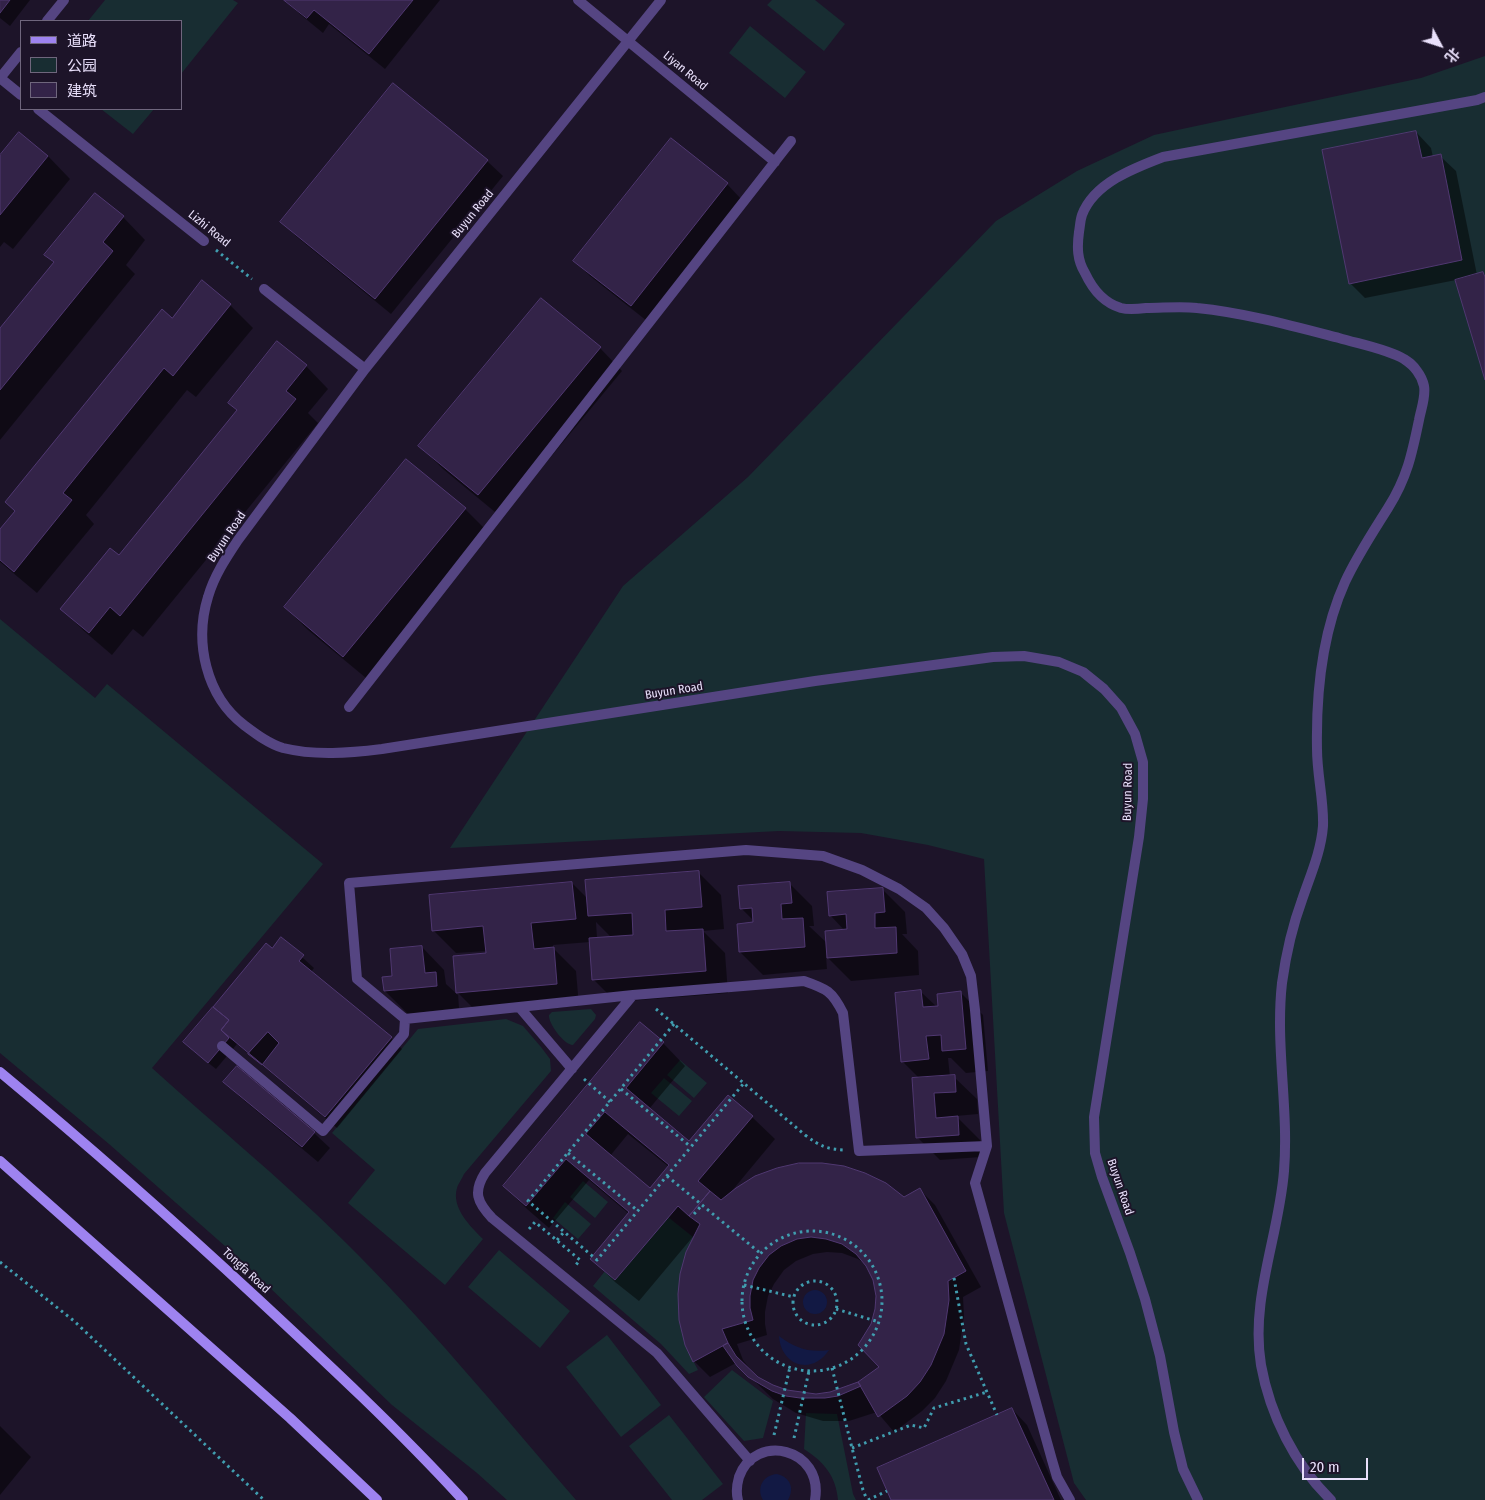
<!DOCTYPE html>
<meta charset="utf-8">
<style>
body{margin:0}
#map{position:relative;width:1485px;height:1500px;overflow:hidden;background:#1d1429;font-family:"Fira Sans Condensed","Noto Sans SC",sans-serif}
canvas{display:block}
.legend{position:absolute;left:20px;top:20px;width:162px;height:90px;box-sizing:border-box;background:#1d1429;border:1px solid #6f667d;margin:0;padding:6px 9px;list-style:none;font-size:15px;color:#e9e0fb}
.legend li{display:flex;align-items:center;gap:10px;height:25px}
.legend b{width:25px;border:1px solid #6f667d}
.north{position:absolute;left:1415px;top:20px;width:50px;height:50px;-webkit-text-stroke:4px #1d1429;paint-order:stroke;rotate:130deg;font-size:14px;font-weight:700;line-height:20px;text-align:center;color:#e9e0fb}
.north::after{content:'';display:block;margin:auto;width:18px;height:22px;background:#e9e0fb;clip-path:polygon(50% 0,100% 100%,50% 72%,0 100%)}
.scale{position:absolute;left:1302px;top:1458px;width:66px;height:22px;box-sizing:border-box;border:2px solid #e9e0fb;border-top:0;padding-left:6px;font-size:15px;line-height:18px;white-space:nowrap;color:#e9e0fb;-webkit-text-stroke:4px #1d1429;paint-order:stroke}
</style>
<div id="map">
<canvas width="1485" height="1500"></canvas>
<ul class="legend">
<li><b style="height:6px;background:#9e83f0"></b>道路</li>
<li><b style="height:14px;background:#182d32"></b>公园</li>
<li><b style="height:14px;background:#332348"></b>建筑</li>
</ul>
<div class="north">北</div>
<div class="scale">20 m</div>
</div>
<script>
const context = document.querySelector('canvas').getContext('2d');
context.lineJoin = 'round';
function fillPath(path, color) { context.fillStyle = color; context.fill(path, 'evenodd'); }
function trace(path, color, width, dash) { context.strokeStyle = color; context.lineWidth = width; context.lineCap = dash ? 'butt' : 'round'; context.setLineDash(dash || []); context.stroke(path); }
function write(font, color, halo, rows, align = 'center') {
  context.font = font + ' "Fira Sans Condensed",sans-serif'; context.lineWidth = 4; context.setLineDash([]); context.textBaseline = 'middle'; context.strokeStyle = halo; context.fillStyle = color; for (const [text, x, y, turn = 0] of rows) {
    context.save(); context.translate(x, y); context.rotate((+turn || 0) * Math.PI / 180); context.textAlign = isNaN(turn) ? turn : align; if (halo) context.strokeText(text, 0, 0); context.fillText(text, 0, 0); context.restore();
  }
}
fillPath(new Path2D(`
 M105 0H233L238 3 181 74V21H88Z
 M772 0H815L845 24 824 51 767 5Z
 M750 26 806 72 785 98 729 53Z
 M1485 56V1500H1086L1074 1483 1004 1213 984 859 928 845 861 833 779 831 450 848 623 586 748 477 996 221 1077 171 1154 135 1421 78Z
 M101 109H154L133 134Z
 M0 619 95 698 107 684 323 864 152 1068C215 1125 280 1178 341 1238 425 1320 499 1411 576 1500H507L477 1473 392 1405 242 1261 109 1144 0 1053Z
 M591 1009 596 1015 595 1019 573 1045C564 1045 548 1023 549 1015L552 1012Z
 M506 1019 523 1026 541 1047 550 1059 551 1071 464 1174C462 1179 458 1184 457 1188 451 1208 471 1227 483 1239L445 1285 348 1203 375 1170 332 1133 418 1029Z
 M680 1060 707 1083 694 1098 667 1075Z
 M664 1078 692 1101 679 1116 651 1093Z
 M583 1181 608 1202 595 1218 570 1197Z
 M565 1202 591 1224 578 1239 553 1218Z
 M668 1217 693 1237 686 1252 685 1345 698 1370 689 1374 661 1344 593 1286 605 1271 616 1279Z
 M499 1250 570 1311 540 1348 468 1287Z
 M607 1335 661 1405 621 1437 566 1367Z
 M732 1370 773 1401 763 1438 744 1441 704 1397Z
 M806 1413 837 1414 853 1494 856 1500H838C836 1476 824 1462 804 1449Z
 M669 1415 723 1484 702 1500H672L629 1446Z`), '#182d32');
fillPath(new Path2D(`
 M803 1302a12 12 0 1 1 24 0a12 12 0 1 1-24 0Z
 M779 1336C795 1348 809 1353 829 1350 812 1376 781 1366 779 1336Z
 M777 1474C790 1477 795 1488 788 1500H763C756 1488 763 1475 777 1474Z`), '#121944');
fillPath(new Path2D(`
 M0 0H30L10 26 0 18Z
 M286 0H440L385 69 329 24 323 33 301 15Z
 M393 84 487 161 503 176 391 314 297 237 282 222Z
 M1416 132 1431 148 1433 157 1440 156 1456 171 1477 275 1483 273 1485 275V375L1456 280 1365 298 1350 283Z
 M671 140 727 184 742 200 647 321 590 276 575 261Z
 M48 156 70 179 13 249 4 242 0 247V157Z
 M123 217 145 240 126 265 135 274 0 440V330L54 263 46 254Z
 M202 282 230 305 253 328 196 397 187 390 86 515 94 524 37 593 0 562V531Z
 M600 348 622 371 501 517 443 469 420 446Z
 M306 366 328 389 308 413 318 423 143 637 133 629 112 655 84 631 62 609 119 557 238 411 229 403Z
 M406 461 465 509 488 532 366 678 308 630 285 607Z
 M699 873 721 895 724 929 703 931 725 953 728 993 616 1002 593 979 590 942 553 945 554 949 576 971 579 1006 480 1015 458 993 459 1008 408 1014 385 991 394 977 422 947 444 970 446 984 458 995 454 957 487 954V951L456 953 434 931 572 883 588 899ZM596 922 611 937 597 938Z
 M790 884 812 906 814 926H809L827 943 845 931 830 915 883 890 905 912 907 934H902L918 951 919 975 851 981 826 956 827 969 763 975 740 952 756 923 742 909Z
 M281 938 314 968 311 972 391 1038 402 1049 337 1128 237 1044 216 1069 192 1050Z
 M921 992 937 1007 960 992 983 1015 988 1071 966 1073 951 1058H948L950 1077H954L977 1099 978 1114 956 1116 980 1140 981 1157 940 1160 917 1137 920 1079 902 1061Z
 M663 1043 685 1066 649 1109 690 1143 752 1117 775 1139 731 1192 756 1177 904 1199 919 1189 935 1205 981 1287 963 1297 964 1316 959 1350 946 1381 935 1398 922 1411 894 1432 877 1412 849 1421H823L796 1413 773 1399 736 1363 710 1377 695 1362 687 1344 696 1233 639 1301 615 1282 592 1259 629 1214 589 1180 549 1228 527 1209 504 1186ZM628 1134 669 1167 650 1190 610 1156ZM827 1252 842 1253 858 1259 867 1265 874 1280 877 1296 876 1310 872 1325 881 1367 859 1383 830 1393 816 1395 787 1392 757 1378 743 1360 737 1344 767 1335 765 1324V1312L768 1296 774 1284 784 1270 796 1261 813 1254Z
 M225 1082 314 1133 330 1148 318 1162 240 1097Z
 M1012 1409 1027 1425 1061 1500H893Z
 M0 1426 31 1457 0 1495Z`), '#0007');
const building = new Path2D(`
 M0 0H10L0 13Z
 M284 0H413L369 54 314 10 307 18Z
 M393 83 488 160 375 299 280 222Z
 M1416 131 1422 158 1441 154 1462 260 1349 284 1322 150Z
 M19 132 48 156 0 215V155Z
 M671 138 728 183 631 306 573 261Z
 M95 193 124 216 103 242 113 251 0 390V328L54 262 44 255Z
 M1483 272 1485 277V380L1455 280Z
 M202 280 231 304 173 376 164 368 63 493 72 500 14 572 0 560V529L15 511 5 502 162 309 172 318Z
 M541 298 601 347 478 495 418 446Z
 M277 341 307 365 286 391 296 399 120 616 110 607 89 633 60 609 110 548 119 555 237 410 228 403Z
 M406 459 466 508 343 657 284 607Z
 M699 871 702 907 665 910 666 931 703 929 706 971 592 980 589 938 633 935 632 913 588 916 585 880Z
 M572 882 576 919 531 923 534 949 554 947 557 984 456 993 453 956 486 953 483 926 432 931 429 895Z
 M790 882 792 903 781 904 782 919 803 918 805 947 739 952 737 924 753 922 752 908 740 909 738 886Z
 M883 888 885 912 875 913V928L896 927 897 953 827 958 825 931 847 929 846 914 829 916 827 892Z
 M281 937 304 955 299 961 392 1037 325 1117 221 1030 229 1020 213 1007 266 943 272 948Z
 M422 946 425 973 436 972 437 986 384 991 382 977 392 976 390 949Z
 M921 990 923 1007 938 1006 937 994 961 991 966 1049 942 1051 941 1035 926 1036 929 1059 901 1062 895 993Z
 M213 1007 229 1020 221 1030 229 1038 208 1063 183 1042Z
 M640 1022 664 1042 626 1088 689 1141 728 1095 753 1116 698 1181 710 1191 689 1216 678 1206 615 1280 590 1259 629 1212 566 1159 526 1206 503 1186ZM605 1112 669 1165 650 1188 586 1134Z
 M268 1032 279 1043 262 1065 248 1054Z
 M237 1066 315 1132 302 1147 223 1082Z
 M955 1075 956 1092 934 1093 936 1118 958 1116 959 1135 916 1138 912 1078Z
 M799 1163H822L844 1166 865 1173 886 1183 904 1197 920 1188 966 1271 948 1281 949 1300 944 1334 931 1365 920 1382 907 1396 878 1417 858 1382 879 1367 858 1345 871 1324 875 1309 876 1296 873 1280 866 1266 856 1254 842 1244 826 1239 811 1237 797 1239 781 1246 769 1255 759 1268 753 1280 750 1296V1308L753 1320 722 1329 728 1343 693 1362 685 1345 679 1320 678 1294 680 1274 686 1252 700 1224 689 1216 710 1191 721 1200 736 1188 755 1176 777 1168Z
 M728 1343 736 1356 758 1377 773 1385 787 1390 816 1394 830 1392 858 1382 861 1386 838 1396 825 1398H800L786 1396 772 1391 748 1377 737 1366 723 1346Z
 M1012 1408 1054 1500H891L877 1468Z`);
fillPath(building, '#332348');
trace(building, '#503871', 1);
trace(new Path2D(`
 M216 250 252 279
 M656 1009 805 1135C820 1146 826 1149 844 1150
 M674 1024 528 1201 597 1260 744 1083
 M584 1079 610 1102
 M621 1089 691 1147
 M568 1153 638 1211
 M667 1176 760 1253
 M694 1214 702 1205
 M529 1229 535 1222 580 1260 575 1266
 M742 1301a70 70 0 1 1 140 0a70 70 0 1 1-140 0Z
 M557 1240 564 1232
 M0 1262 74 1321 264 1500
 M954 1278 966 1344 997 1415
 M793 1303a22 22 0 1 1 44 0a22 22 0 1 1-44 0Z
 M744 1285 794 1297
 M836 1309 879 1322
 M832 1368 852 1448 863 1490 867 1500
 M774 1435 790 1367
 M794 1438 809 1371
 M852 1448 911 1425 924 1428 934 1408 987 1392
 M868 1500 887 1491`), '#409daf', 3, [2.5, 4]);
trace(new Path2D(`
 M578 0 775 162
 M661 0 365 369 238 540C226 558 214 576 208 597 194 642 206 696 244 725 256 734 269 744 283 748 316 756 349 753 382 749L815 681 993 657 1024 656 1059 662 1083 672 1104 689 1121 708 1135 734 1143 762V799L1139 837 1094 1117 1095 1153 1102 1177 1130 1253 1145 1299 1160 1356 1174 1432 1183 1469 1198 1500
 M47 21 64 0
 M0 78 21 52
 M0 78 21 95
 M38 109 204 241
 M264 289 365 369
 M349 707 791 141
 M746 850 823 856 862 870 899 889 926 908 944 928 962 954 971 976 975 1010 987 1146 859 1151 843 1013C832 991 827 989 804 981L633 995 405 1019 357 979 349 883Z
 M633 995 485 1173C473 1192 477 1202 492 1218L657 1353 750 1461
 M520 1008 572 1069
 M222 1046 323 1131 404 1034 405 1019
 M987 1146 975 1183 1052 1460 1057 1477 1070 1500
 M738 1500C736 1493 737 1484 739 1477 755 1432 824 1448 815 1500
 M1331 1500C1295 1465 1270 1415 1261 1365 1250 1299 1279 1236 1284 1171 1289 1108 1275 1046 1282 983 1286 954 1292 927 1302 900 1310 876 1321 852 1323 826 1324 801 1317 775 1317 749 1316 694 1322 633 1345 582 1357 556 1373 532 1388 508 1407 478 1412 454 1419 420 1421 409 1426 397 1424 386 1423 381 1420 375 1417 371 1413 365 1410 363 1404 359 1387 349 1359 344 1339 338 1293 326 1246 313 1197 308 1181 306 1163 308 1146 308 1138 309 1129 310 1121 308 1104 303 1092 288 1085 273 1077 260 1077 247 1079 232 1080 227 1080 221 1082 215 1094 183 1134 168 1163 157L1477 100 1485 97`), '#554582', 10);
trace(new Path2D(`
 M0 1072C88 1145 174 1221 258 1299 328 1364 398 1429 463 1500
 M0 1161 290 1418 377 1500`), '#9e83f0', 10);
write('12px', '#e9e0fb', '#1d1429', [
 ["Liyan Road",685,71,40],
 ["Buyun Road",473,214,-51],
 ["Lizhi Road",209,229,39],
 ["Buyun Road",227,537,-56],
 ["Buyun Road",674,691,-9],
 ["Buyun Road",1128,792,-89],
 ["Buyun Road",1120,1187,71],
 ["Tongfa Road",246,1271,43]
]);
</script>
